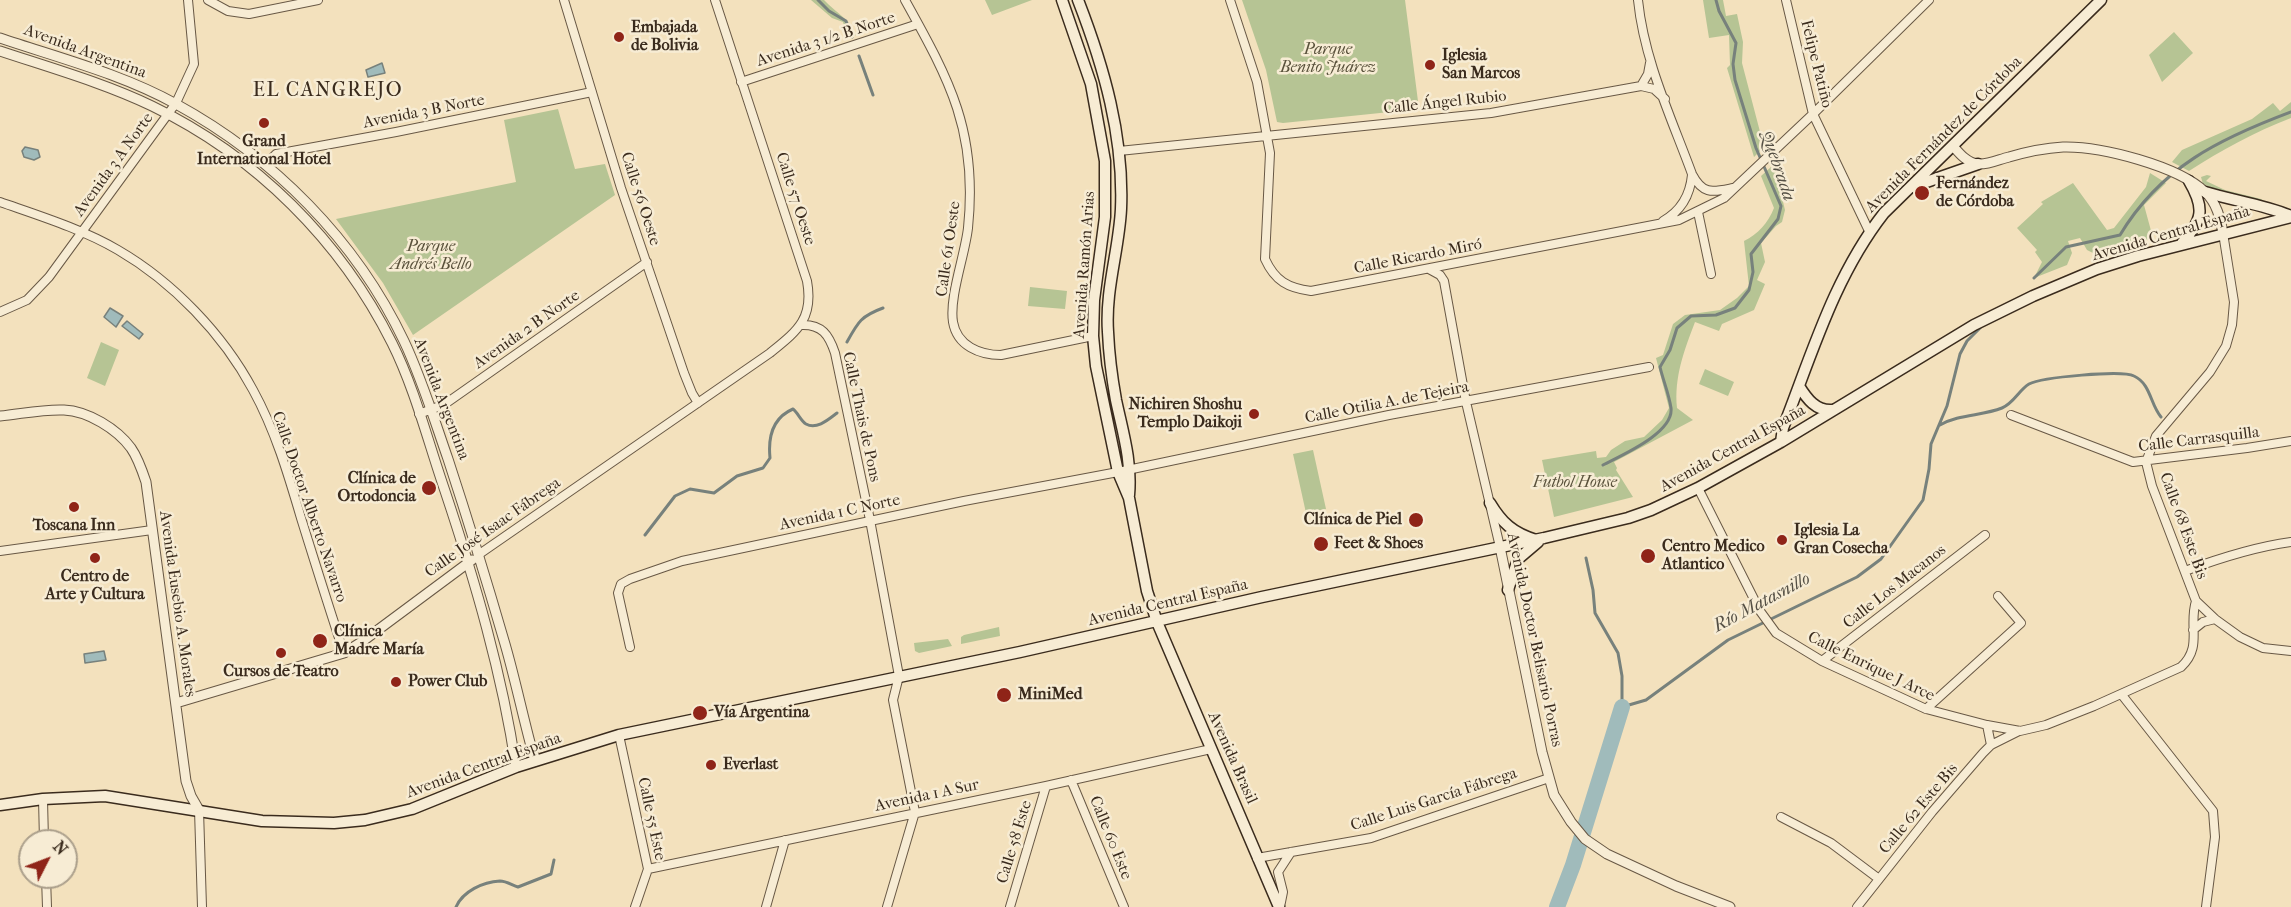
<!DOCTYPE html>
<meta charset="utf-8">
<style>
body{margin:0}
#map{position:relative;width:2291px;height:907px;overflow:hidden;background:#f3e1bd;font-family:"IM FELL French Canon",serif}
canvas{display:block}
.north{position:absolute;left:18px;top:829px;width:60px;height:60px;box-sizing:border-box;background:#f7ecd4;border:2px solid #ab9f8b;border-radius:50%;rotate:48deg;font-size:16px;font-weight:700;line-height:24px;text-align:center;color:#3a2b1d}
.north::after{content:'';display:block;margin:auto;width:21px;height:27px;background:#8f2418;clip-path:polygon(50% 0,100% 100%,50% 72%,0 100%)}
</style>
<div id="map">
<canvas width="2291" height="907"></canvas>
<div class="north">N</div>
</div>
<script>
const context = document.querySelector('canvas').getContext('2d');
context.lineJoin = 'round';
function fillPath(path, color) { context.fillStyle = color; context.fill(path, 'evenodd'); }
function trace(path, color, width, dash) { context.strokeStyle = color; context.lineWidth = width; context.lineCap = dash ? 'butt' : 'round'; context.setLineDash(dash || []); context.stroke(path); }
function write(font, color, halo, rows, align = 'center') {
  context.font = font + ' "IM FELL French Canon",serif'; context.lineWidth = 5; context.setLineDash([]); context.textBaseline = 'middle'; context.strokeStyle = halo; context.fillStyle = color; for (const [text, x, y, turn = 0] of rows) {
    context.save(); context.translate(x, y); context.rotate((+turn || 0) * Math.PI / 180); context.textAlign = isNaN(turn) ? turn : align; if (halo) context.strokeText(text, 0, 0); context.fillText(text, 0, 0); context.restore();
  }
}
fillPath(new Path2D(`
 M811 0H824C836 13 849 18 856 35L848 39 843 22 832 18Z
 M985 0H1032L992 15Z
 M1242 0H1405L1419 109 1283 123 1277 122 1266 70Z
 M1703 0H1723L1726 16 1737 14 1743 42 1742 63 1764 147 1754 157 1727 68 1730 65 1729 35 1709 38Z
 M2174 32 2193 53 2162 82 2149 55Z
 M2291 102V118C2254 132 2222 150 2189 171L2172 162 2182 150 2252 119 2273 103 2280 111Z
 M558 109 575 169 605 164 615 195 413 335 383 283 336 219 516 182 504 120Z
 M1771 167 1775 169 1785 210 1782 222 1776 226 1761 243 1765 262 1757 280 1765 284 1754 310 1722 324 1719 331 1695 322C1684 351 1674 377 1677 408L1693 420 1614 462 1617 468 1616 470 1633 497 1554 517 1542 460 1596 451 1597 458 1606 457 1611 450 1625 441 1644 437 1662 420 1669 408 1656 358 1663 355 1673 324 1685 315 1720 310 1737 298 1749 286 1744 241C1758 234 1768 223 1774 208L1761 176Z
 M2150 173 2166 183 2144 205 2153 238 2093 253 2087 250 2080 238 2068 241 2072 253 2067 265 2034 278 2042 262 2035 252 2037 250 2017 228 2043 204 2041 202 2073 183 2107 230 2114 228 2146 187Z
 M2207 175 2211 176 2206 181 2225 190 2261 199 2264 201 2224 193 2203 184 2201 177Z
 M1030 287 1067 291 1065 309 1028 306Z
 M101 342 119 350 105 386 87 378Z
 M1705 369 1734 382 1728 396 1699 384Z
 M1313 450 1326 509 1306 513 1293 454Z
 M999 627 1000 636 961 644V637L964 635Z
 M948 639 952 646 919 653 915 651 914 643Z`), '#b6c494');
const water = new Path2D(`
 M382 63 385 73 368 77 366 70Z
 M25 147 38 150 40 157 34 160 24 157 22 151Z
 M110 308 123 316 116 327 104 317Z
 M127 321 143 334 139 339 122 326Z
 M104 651 106 660 85 663 84 654Z`);
fillPath(water, '#a0bbbb');
trace(water, '#77817c', 1.5);
trace(new Path2D(`
 M818 0 829 11 846 21 852 37
 M859 56 873 95
 M2034 278 2066 247 2120 235C2161 167 2219 139 2291 112
 M847 342C858 322 861 316 883 308
 M1940 425C1959 414 1982 416 2002 408 2014 403 2019 390 2029 384 2042 377 2122 370 2134 376 2151 384 2150 404 2161 417
 M1603 465C1622 455 1674 433 1671 408 1669 394 1663 380 1660 367L1670 350 1677 328 1691 316 1716 315 1735 308 1749 290 1753 272 1751 254 1778 219 1781 206 1756 148 1735 80 1733 64 1736 43 1719 11 1716 0
 M645 535 675 496 690 489 714 493 737 476 763 468 770 458C768 438 772 418 793 409 798 413 801 421 806 424 817 430 829 419 837 413
 M1586 558 1593 590 1595 613 1618 653 1622 676V707L1646 700 1728 640 1857 577 1881 559 1923 500 1929 469 1931 444 1947 406 1960 354 1967 341 1980 328
 M456 907C463 891 483 882 500 881 506 881 512 885 518 887L551 874 554 860`), '#77817c', 3);
trace(new Path2D(`
 M1557 907 1573 865 1622 707`), '#a0bbbb', 16);
const minor = new Path2D(`
 M208 0 228 11 249 14 318 0
 M564 0 621 188 684 373 692 393 698 403
 M905 0C950 81 978 132 968 228 965 255 949 297 953 322 957 346 980 355 1001 355L1093 336
 M1230 0 1257 82 1270 153 1265 259C1275 281 1288 288 1311 291L1679 220 1724 198 1813 114 1929 0
 M1638 0C1644 60 1671 117 1692 174 1703 195 1712 192 1733 188
 M1786 0 1813 114 1869 231
 M741 82 918 24
 M1641 86 1648 74 1650 63
 M1119 151 1491 113 1641 86 1654 89 1665 99
 M266 164 276 154 396 132 592 92
 M0 202C40 216 82 229 118 250 173 282 223 334 253 390 275 430 288 474 301 518 315 563 329 608 344 653
 M1698 212 1711 274
 M1663 221C1681 211 1690 196 1692 175
 M2223 233 2234 302 2232 325 2226 346 2210 372 2156 436 2146 462 2152 486 2196 601 2215 619 2240 637 2263 648 2291 651
 M1429 269 1440 275 1444 281 1466 402 1500 547
 M0 312 27 300 49 277 176 103 194 64 188 0
 M801 325C822 324 829 335 835 353L870 520 899 676 893 700 915 812 887 907
 M419 414 445 404 455 397 647 262
 M2011 415 2133 462 2247 448 2291 441
 M1698 488 1760 611 1776 633 1822 661 1926 709 1987 725 2020 731 2046 725 2094 706 2181 667C2203 647 2188 626 2196 601
 M0 551 152 530
 M478 555 770 353C797 331 814 319 807 281L715 0
 M2185 571C2220 558 2254 547 2291 542
 M2193 630 2203 622 2215 619
 M630 647 618 593 621 584 630 579 682 561 964 501 1118 472 1389 415 1649 367
 M1822 661 1985 535
 M2122 695 2213 811 2215 837 2206 907
 M1926 709 2021 623 1998 596
 M1987 725 1991 745
 M619 735 648 869 635 907
 M1071 780 1124 907
 M43 799 44 841
 M199 810 202 907
 M1781 817 1831 843 1879 879
 M1257 858 1371 838 1549 778
 M648 869 1046 786 1211 749
 M46 877 47 907
 M766 907 785 840
 M1010 907 1046 786
 M1280 907 1283 892 1278 872 1291 852
 M1857 907 1932 812 1983 753 1991 745 2019 731`);
const tertiary = new Path2D(`
 M0 38C59 58 122 74 176 104 273 157 356 240 404 341 422 379 434 419 448 459 468 520 487 582 505 644 516 682 524 722 535 761
 M0 51C51 68 104 83 152 106 256 156 341 241 392 343 415 389 428 442 445 491 475 581 502 673 516 767
 M1953 146C1959 153 1967 163 1978 164 1988 165 2000 159 2009 157 2026 152 2046 148 2063 147 2101 146 2178 166 2205 192 2217 203 2220 218 2223 233
 M0 416C21 414 43 409 64 410 88 411 117 429 131 448 138 458 142 470 146 482L186 781 191 796 199 810
 M1500 547 1542 752 1554 795 1571 822 1585 839 1607 854 1676 886 1730 907
 M176 703 344 653 363 641 472 560`);
const secondary = new Path2D(`
 M1062 0 1091 84 1105 161V217L1094 300 1093 336 1096 366 1118 472 1129 498 1147 591 1157 622 1279 907
 M1078 0C1104 67 1124 137 1121 209 1119 250 1105 290 1108 332 1109 355 1112 378 1116 400 1123 433 1132 461 1129 495
 M1912 187 1978 164
 M2205 192C2234 201 2263 204 2291 216
 M2182 243C2203 220 2205 208 2189 181
 M1799 386C1807 399 1816 411 1832 410
 M1781 442 1783 428C1812 354 1834 277 1884 213L2101 0
 M1490 503C1502 523 1513 533 1536 540
 M1508 590 1518 559 1538 542
 M0 805 43 799 105 796 262 821 334 823 365 820 412 809 516 767 619 735 1020 652 1262 597 1544 538 1628 518 1651 510 1698 488 1781 442 1974 325 2033 296 2097 269 2138 256 2291 217`);
trace(minor, '#685845', 10);
trace(tertiary, '#685845', 11);
trace(secondary, '#3a2b1d', 13);
trace(minor, '#f7ecd4', 8);
trace(tertiary, '#f7ecd4', 9);
trace(secondary, '#f7ecd4', 10);
for (const [x, y, r, color] of [
 [619,37,6,"#8f2418"],
 [1430,65,6,"#8f2418"],
 [264,123,6,"#8f2418"],
 [1922,193,8,"#8f2418"],
 [1254,414,6,"#8f2418"],
 [429,488,8,"#8f2418"],
 [74,507,6,"#8f2418"],
 [1416,520,8,"#8f2418"],
 [1782,540,6,"#8f2418"],
 [1321,544,8,"#8f2418"],
 [1648,556,8,"#8f2418"],
 [95,558,6,"#8f2418"],
 [320,641,8,"#8f2418"],
 [281,653,6,"#8f2418"],
 [396,682,6,"#8f2418"],
 [1004,695,8,"#8f2418"],
 [700,713,8,"#8f2418"],
 [711,765,6,"#8f2418"]
]) { const dot = new Path2D(); dot.arc(x, y, r, 0, 2 * Math.PI); context.fillStyle = color; context.fill(dot); trace(dot, '#f7ecd4', 2); }
write('bold 16px', '#3a2b1d', '#f7ecd4', [
 ["Embajada",631,28],
 ["de Bolivia",631,46],
 ["Iglesia",1442,56],
 ["San Marcos",1442,74],
 ["Grand",264,142,"center"],
 ["International Hotel",264,160,"center"],
 ["Fernández",1936,184],
 ["de Córdoba",1936,202],
 ["Nichiren Shoshu",1242,405,"right"],
 ["Templo Daikoji",1242,423,"right"],
 ["Clínica de",416,479,"right"],
 ["Ortodoncia",416,497,"right"],
 ["Clínica de Piel",1402,520,"right"],
 ["Toscana Inn",74,526,"center"],
 ["Iglesia La",1794,531],
 ["Gran Cosecha",1794,549],
 ["Feet & Shoes",1334,544],
 ["Centro Medico",1662,547],
 ["Atlantico",1662,565],
 ["Centro de",95,577,"center"],
 ["Arte y Cultura",95,595,"center"],
 ["Clínica",334,632],
 ["Madre María",334,650],
 ["Cursos de Teatro",281,672,"center"],
 ["Power Club",408,682],
 ["MiniMed",1018,695],
 ["Vía Argentina",714,713],
 ["Everlast",723,765]
], 'left');
write('16px', '#3a2b1d', '#f7ecd4', [
 ["Avenida 3 1/2 B Norte",826,40,-18],
 ["Avenida Argentina",85,52,20],
 ["Felipe Patiño",1816,64,76],
 ["Calle Ángel Rubio",1445,103,-6],
 ["Avenida 3 B Norte",424,112,-11],
 ["Avenida Fernández de Córdoba",1944,135,-45],
 ["Avenida 3 A Norte",114,165,-54],
 ["Calle 56 Oeste",640,199,72],
 ["Calle 57 Oeste",795,199,72],
 ["Avenida Central España",2171,234,-16],
 ["Calle 61 Oeste",949,249,-82],
 ["Calle Ricardo Miró",1418,257,-11],
 ["Avenida Ramón Arias",1085,265,-86],
 ["Avenida 2 B Norte",527,330,-35],
 ["Avenida Argentina",441,399,69],
 ["Calle Otilia A. de Tejeira",1387,403,-11],
 ["Calle Thais de Pons",861,417,78],
 ["Calle Carrasquilla",2199,440,-7],
 ["Avenida Central España",1733,449,-29],
 ["Calle Doctor Alberto Navarro",309,507,71],
 ["Avenida 1 C Norte",840,513,-12],
 ["Calle 68 Este Bis",2183,526,70],
 ["Calle José Isaac Fábrega",493,528,-35],
 ["Calle Los Macanos",1895,587,-38],
 ["Avenida Central España",1168,603,-13],
 ["Avenida Eusebio A. Morales",177,604,82],
 ["Avenida Doctor Belisario Porras",1534,640,78],
 ["Calle Enrique J Arce",1871,667,26],
 ["Avenida Brasil",1232,758,66],
 ["Avenida Central España",484,766,-20],
 ["Avenida 1 A Sur",927,796,-12],
 ["Calle Luis García Fábrega",1434,800,-18],
 ["Calle 62 Este Bis",1919,809,-50],
 ["Calle 55 Este",651,819,78],
 ["Calle 60 Este",1110,838,68],
 ["Calle 58 Este",1015,842,-73]
]);
write('italic 16px', '#59513b', '#f7ecd4', [
 ["Parque",1328,50],
 ["Benito Juárez",1328,68],
 ["Parque",431,247],
 ["Andrés Bello",431,265],
 ["Futbol House",1575,483]
]);
write('italic 18px', '#544f44', '#f7ecd4', [
 ["Quebrada",1777,166,71],
 ["Río Matasnillo",1762,603,-28]
]);
context.letterSpacing = '1.5px';
write('20px', '#3a2b1d', '#f7ecd4', [
 ["EL CANGREJO",328,91]
]);
context.letterSpacing = '0px';
</script>
